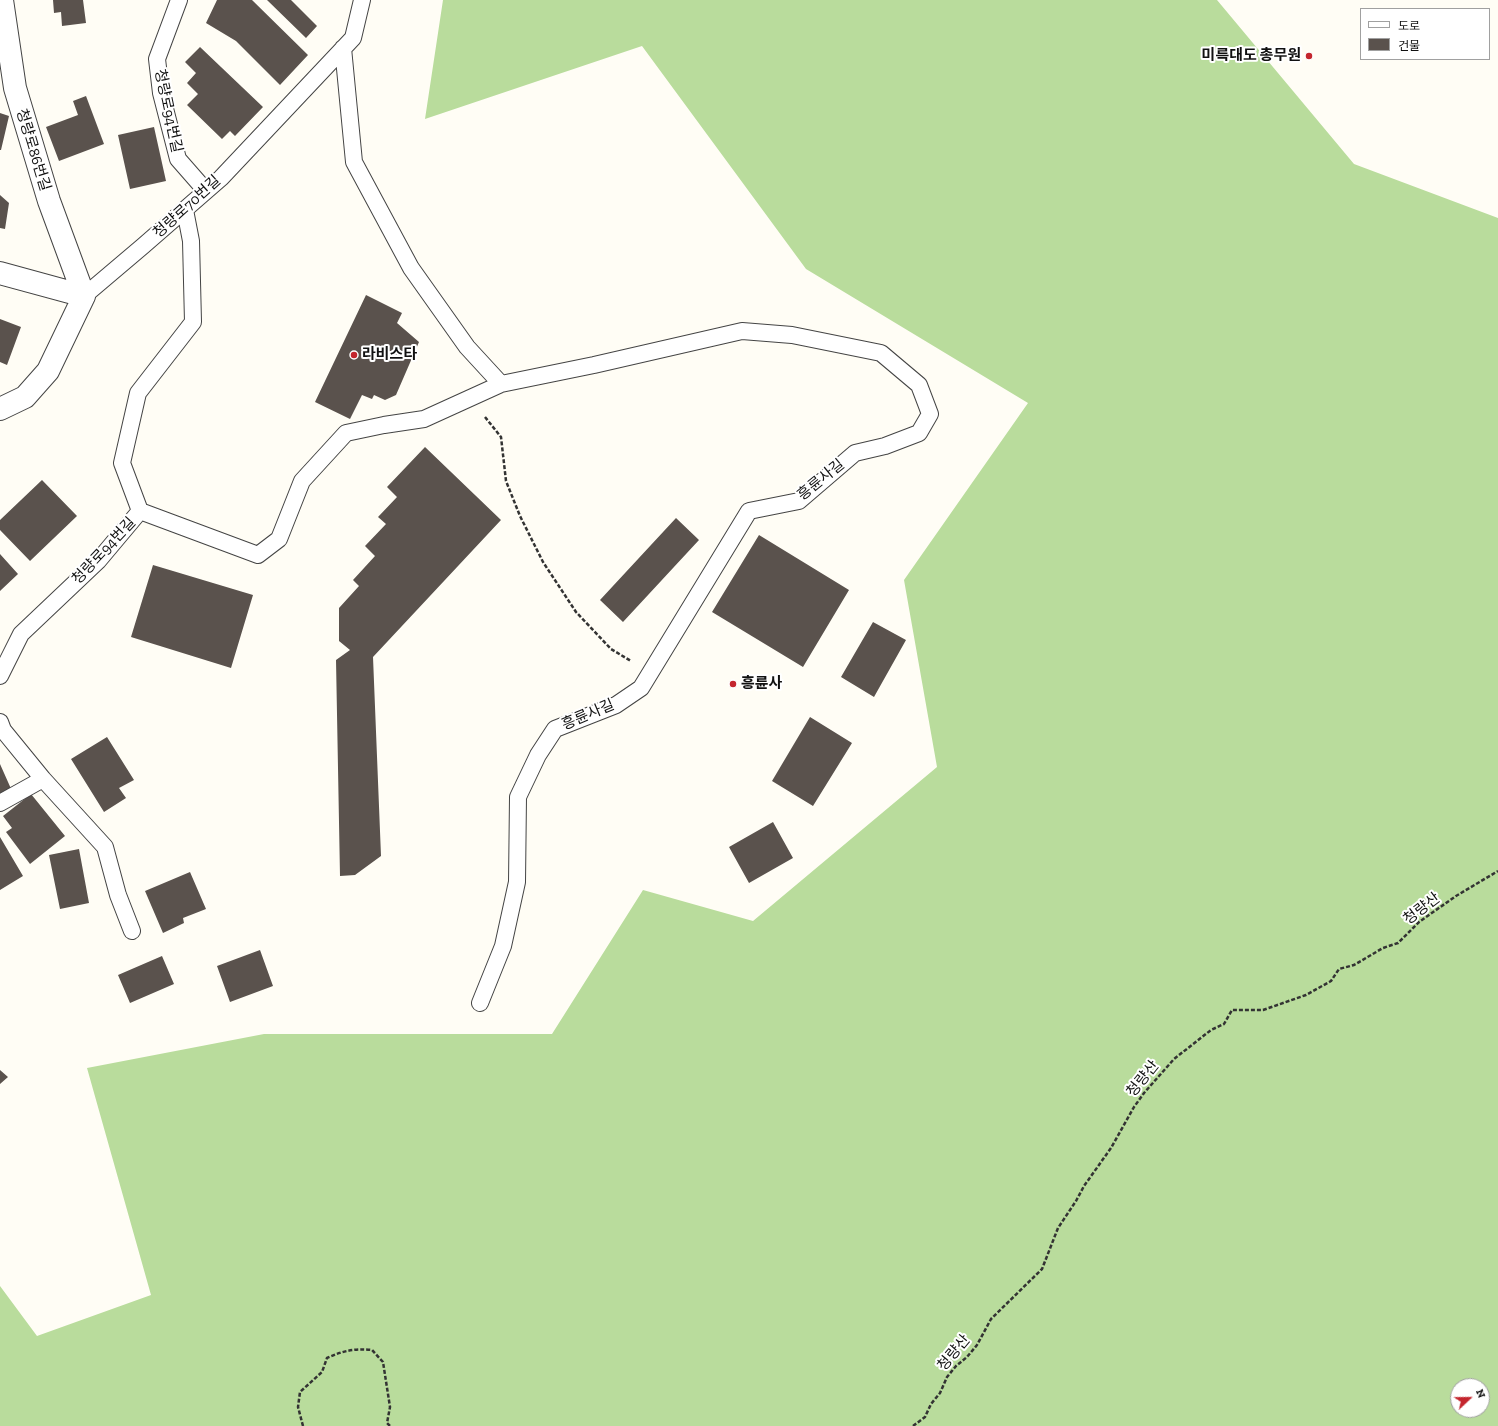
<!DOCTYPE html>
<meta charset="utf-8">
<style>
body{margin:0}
#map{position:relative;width:1498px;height:1426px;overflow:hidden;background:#fffdf5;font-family:"Zilla Slab","Noto Sans KR",serif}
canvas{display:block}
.legend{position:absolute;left:1360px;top:8px;width:130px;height:52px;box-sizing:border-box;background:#fff;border:1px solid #a0a0a0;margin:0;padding:5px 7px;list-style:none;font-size:12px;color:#111}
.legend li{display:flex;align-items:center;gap:8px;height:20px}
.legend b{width:20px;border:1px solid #a0a0a0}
.north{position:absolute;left:1450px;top:1378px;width:40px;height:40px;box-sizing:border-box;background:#fff;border:1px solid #a0a0a0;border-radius:50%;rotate:68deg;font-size:11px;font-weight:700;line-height:16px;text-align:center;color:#111}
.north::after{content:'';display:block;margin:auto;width:14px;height:18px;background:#c4262e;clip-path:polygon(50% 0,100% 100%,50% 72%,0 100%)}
</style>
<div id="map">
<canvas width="1498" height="1426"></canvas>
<ul class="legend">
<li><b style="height:5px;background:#fff"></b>도로</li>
<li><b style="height:11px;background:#5a524d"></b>건물</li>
</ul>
<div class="north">N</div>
</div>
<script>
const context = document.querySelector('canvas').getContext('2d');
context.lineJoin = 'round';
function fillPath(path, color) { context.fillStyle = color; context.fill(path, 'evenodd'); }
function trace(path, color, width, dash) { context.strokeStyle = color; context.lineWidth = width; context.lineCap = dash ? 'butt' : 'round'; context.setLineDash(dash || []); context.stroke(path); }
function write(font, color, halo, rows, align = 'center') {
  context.font = font + ' "Zilla Slab","Noto Sans KR",serif'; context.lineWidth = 4; context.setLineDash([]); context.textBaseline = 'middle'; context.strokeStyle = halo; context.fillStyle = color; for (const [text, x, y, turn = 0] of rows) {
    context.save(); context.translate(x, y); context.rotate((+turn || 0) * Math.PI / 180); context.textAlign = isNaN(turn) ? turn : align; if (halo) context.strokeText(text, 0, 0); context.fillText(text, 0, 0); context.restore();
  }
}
fillPath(new Path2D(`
 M443 0H1217L1354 164 1498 218V1426H0V1286L37 1336 151 1295 87 1068 264 1034H552L643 890 753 921 937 767 904 580 1028 403 806 269 642 46 425 119ZM1458 1386H1482V1410H1458Z`), '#b9dc9c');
fillPath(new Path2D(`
 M53 0H83L86 23 62 26 61 12 54 13Z
 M217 0H252L308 55 280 85 236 41 206 23Z
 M267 0H291L317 26 306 38Z
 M200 47 263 107 235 136 230 131 222 139 187 105 198 94 187 83 196 73 185 62Z
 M86 96 104 144 59 161 46 127 78 115 73 101Z
 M0 113 9 116 1 150H0Z
 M154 127 166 181 130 189 118 135Z
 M0 195 9 203 5 229 0 228Z
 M366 295 402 313 397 323 419 342 396 395 385 400 374 395 372 399 362 395 350 419 315 402Z
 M0 319 21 327 7 365 0 362Z
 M425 447 501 520 373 657 381 856 355 875 340 876 336 660 350 650 339 641V608L359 586 353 580 375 556 365 546 386 524 378 517 397 497 387 487Z
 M42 480 77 516 30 561 0 530V520Z
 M676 518 699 540 623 622 600 600Z
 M759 535 849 590 803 667 712 612Z
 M0 554 18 574 0 591Z
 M153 565 253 595 231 668 131 637Z
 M873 622 906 640 874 697 841 677Z
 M810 717 852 743 813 806 772 781Z
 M107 737 134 780 119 788 126 798 104 812 71 759Z
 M0 764 12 791 0 796Z
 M31 794 65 836 30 864 6 832 12 828 3 816Z
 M773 822 793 858 749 883 729 847Z
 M0 837 23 876 0 890Z
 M79 849 89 903 60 909 49 855Z
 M190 872 206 909 183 918 184 923 163 933 145 891Z
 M260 950 273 986 230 1002 217 966Z
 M162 956 174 984 130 1003 118 975Z
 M0 1070 8 1077 0 1084Z`), '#5a524d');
const service = new Path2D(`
 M179 0 157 59 161 93 178 159 206 191
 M343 48 354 162 411 268 467 347 501 384
 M84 296 143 246 221 178 353 38 362 0
 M140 511 258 555 279 539 302 481 346 433 384 425 424 419 501 384 594 365 742 331 792 335 881 353 919 385 930 414 919 433 885 446 855 453 799 501 749 511 641 688 616 705 555 729 538 755 518 797 517 882 503 946 480 1003
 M140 511 122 463 138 393 193 322 191 241 185 210
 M0 676 21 634 98 561 140 511
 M0 722 3 730 43 779 105 847 118 895 132 931
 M0 803 43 779`);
const minor = new Path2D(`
 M2 0 15 88 49 201 84 296
 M0 273 84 296
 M0 409 25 397 48 371 84 296`);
trace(service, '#444', 18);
trace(minor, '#444', 24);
trace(new Path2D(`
 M485 417 501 437 506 481 520 516 543 562 576 612 611 649 631 661
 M303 1426 298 1407 300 1392 322 1372 327 1358C342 1351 355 1348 372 1350L383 1362 390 1407 387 1423 390 1426
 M913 1426 925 1417 931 1404 940 1393 947 1377 956 1366 967 1357 977 1345 991 1319 1042 1269 1058 1228 1076 1201 1084 1186 1111 1148 1134 1107 1144 1093 1174 1059 1211 1030 1224 1024 1232 1010H1263L1306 995 1331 981 1339 969 1354 965 1383 948 1398 943 1419 922 1456 896 1498 871`), '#333', 2.5, [4, 2]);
trace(service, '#fff', 16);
trace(minor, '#fff', 22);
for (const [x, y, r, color] of [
 [1309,56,4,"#c4262e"],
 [354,355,4,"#c4262e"],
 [733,684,4,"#c4262e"]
]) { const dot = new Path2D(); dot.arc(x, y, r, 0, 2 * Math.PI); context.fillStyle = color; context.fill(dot); trace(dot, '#fff', 1.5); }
write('bold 15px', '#111', '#fff', [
 ["미륵대도 총무원",1301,56,"right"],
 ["라비스타",362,355],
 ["흥륜사",741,684]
], 'left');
write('15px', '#111', '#fff', [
 ["청량로94번길",168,111,78],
 ["청량로86번길",33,150,73],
 ["청량로70번길",187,207,-42],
 ["흥륜사길",821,480,-39],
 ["청량로94번길",104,551,-47],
 ["흥륜사길",588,715,-23],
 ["청량산",1422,909,-37],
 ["청량산",1143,1079,-51],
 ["청량산",954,1353,-50]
]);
</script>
